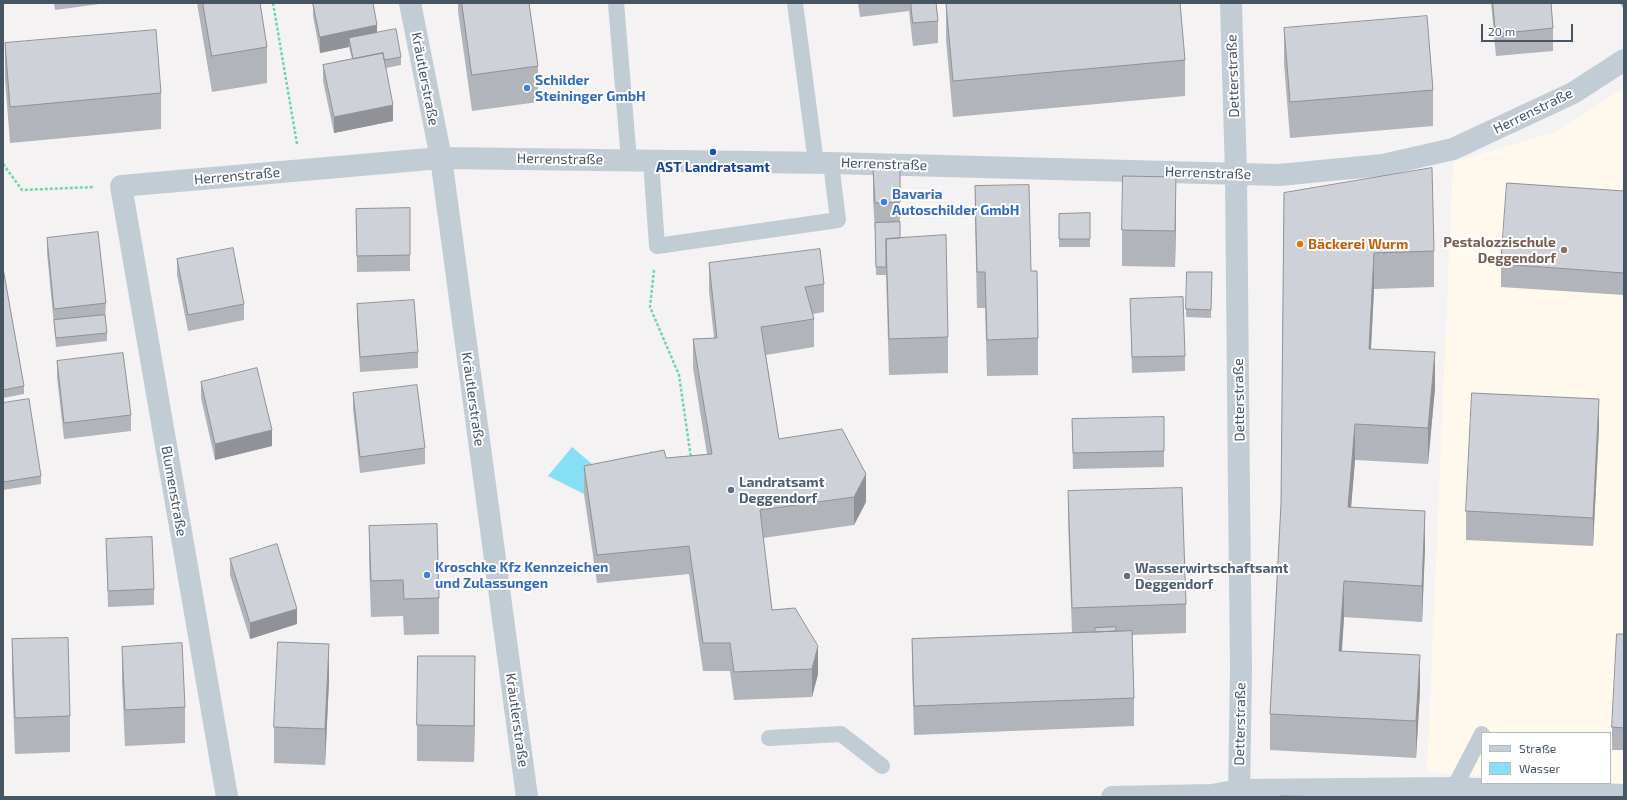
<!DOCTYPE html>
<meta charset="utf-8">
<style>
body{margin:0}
#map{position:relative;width:1627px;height:800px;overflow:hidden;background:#f4f2f2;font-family:"Exo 2",sans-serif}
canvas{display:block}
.frame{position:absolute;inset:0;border:4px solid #475562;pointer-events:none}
.legend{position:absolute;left:1481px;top:732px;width:130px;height:52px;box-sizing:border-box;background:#fff;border:1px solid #b5bbc0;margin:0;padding:5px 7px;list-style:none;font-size:12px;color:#475562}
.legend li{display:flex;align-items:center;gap:8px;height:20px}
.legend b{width:20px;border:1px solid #b5bbc0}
.scale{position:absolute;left:1481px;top:24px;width:92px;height:18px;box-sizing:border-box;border:2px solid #475562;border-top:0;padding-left:5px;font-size:12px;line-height:14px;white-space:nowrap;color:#475562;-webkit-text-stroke:3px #fff;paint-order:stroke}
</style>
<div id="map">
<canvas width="1627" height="800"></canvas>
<div class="frame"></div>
<ul class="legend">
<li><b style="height:5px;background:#c2ccd5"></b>Straße</li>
<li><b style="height:11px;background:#86dff6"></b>Wasser</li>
</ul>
<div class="scale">20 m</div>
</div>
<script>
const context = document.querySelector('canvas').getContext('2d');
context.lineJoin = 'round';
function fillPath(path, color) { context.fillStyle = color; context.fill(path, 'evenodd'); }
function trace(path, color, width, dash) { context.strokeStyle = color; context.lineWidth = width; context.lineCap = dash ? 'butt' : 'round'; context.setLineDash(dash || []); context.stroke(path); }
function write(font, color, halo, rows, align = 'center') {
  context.font = font + ' "Exo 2",sans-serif'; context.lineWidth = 4; context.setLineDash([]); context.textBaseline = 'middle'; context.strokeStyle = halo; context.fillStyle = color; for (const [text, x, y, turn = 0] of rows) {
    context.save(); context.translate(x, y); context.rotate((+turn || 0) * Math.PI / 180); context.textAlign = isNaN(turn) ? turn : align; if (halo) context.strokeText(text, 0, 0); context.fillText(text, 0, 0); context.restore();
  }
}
fillPath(new Path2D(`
 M1624 88V797L1562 783H1610V733H1482V776L1427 772 1453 162 1555 132Z`), '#fef9ec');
fillPath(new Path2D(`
 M572 447 598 469 644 462 652 450 658 479 584 494 548 476Z`), '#86dff6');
trace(new Path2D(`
 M273 3 297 144
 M3 164 22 190 94 187
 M654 270 650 307 679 375 691 458`), '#71d7a5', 2.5, [3, 2]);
trace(new Path2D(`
 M616 3 629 160
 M795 3 816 163
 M651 161 657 246 838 220 831 163
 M769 738 841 734 882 766
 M1454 788 1482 734`), '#c2ccd5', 16);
trace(new Path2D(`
 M410 3 441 158 527 797
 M1231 3 1236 174 1239 493 1241 668 1239 797
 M227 797 121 186 441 158 831 163 1279 175 1383 165 1453 149 1573 93 1624 60
 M1112 797 1212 795 1239 790 1454 788 1624 795`), '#c2ccd5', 22);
fillPath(new Path2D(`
 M54 3H107L55 10Z
 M197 3H260L267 47V83L212 92Z
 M313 3H379L373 4 377 32 401 57V65L386 68 393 121 334 133 323 81V65L352 59 349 47 320 53 313 16Z
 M458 3H529L538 66V102L472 111 458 11Z
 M858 3H936L938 21V43L913 46 909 11 860 17Z
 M1491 3H1551L1553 28V51L1496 56Z
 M1620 3H1624V10Z
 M946 4 1185 60V96L953 117 946 40Z
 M1284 28 1433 90V126L1290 138 1284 64Z
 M5 43 161 93V129L10 143 5 79Z
 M900 169V238L948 337V373L889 375 886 275H876L875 231 873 199V170Z
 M975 186 1031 271 1038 338V375L987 376 985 308H977L975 222Z
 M1624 191V295L1501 287V264Z
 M1284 193 1434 251V287L1374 289 1371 349 1435 388 1428 464 1355 460 1351 507 1425 547 1422 622 1344 617 1342 651 1420 691 1416 758 1270 750V714L1281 504Z
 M410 208V271L357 272 356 209Z
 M1090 213V247H1059V214Z
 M1176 213 1175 267 1122 266V230Z
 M47 238 106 303 105 319 107 333V341L56 347 47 253Z
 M177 259 244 304V320L188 331 177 275Z
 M709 263 824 284V312L813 314 814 319V347L766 355 779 439 866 502 854 525 763 538 772 610 818 674 812 697 734 700 730 671H703L689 574 597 583 584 494V466L707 454 693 368V339L714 338 709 291Z
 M3 268 24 386V394L3 398Z
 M1212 272 1211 318 1186 317V309Z
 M1130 299 1185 356V371L1132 373Z
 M357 304 418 352V368L360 372 357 320Z
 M57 361 131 415V431L64 439 57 377Z
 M201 382 272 446 215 460 201 398Z
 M353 393 425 448V464L360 473 353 409Z
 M3 403 41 476V484L3 490Z
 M1072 419 1164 451V467L1073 469Z
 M1599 428 1593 546 1466 540V511Z
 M1068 491 1186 604V633L1132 635 1134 698V726L914 735 912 667V639L1072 633 1068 520Z
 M369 526 439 598V634L404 635 403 616 371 617 369 562Z
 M106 539 154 589V605L108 607Z
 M230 559 297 624 250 639 230 575Z
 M1624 634V750H1612V727Z
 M12 639 70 716V752L15 754 12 675Z
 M122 647 185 707V743L125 746 122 683Z
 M329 681 325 765 274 763V727Z
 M475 693 474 762 417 761V725Z`), '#b1b4ba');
fillPath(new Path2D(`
 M377 25V41L349 38V47L320 53V37Z
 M393 105V121L334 133V117Z
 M1176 177V213L1175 267V231Z
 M1374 253V289L1369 385V349Z
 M1435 352V388L1428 464V428Z
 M1599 399V428L1593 546V518Z
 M1355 424V460L1348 543V507Z
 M272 430V446L215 460V444Z
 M866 474V502L854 525V497Z
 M1425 511V547L1422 622V586Z
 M1344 581V617L1339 687V651Z
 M297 609V624L250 639V623Z
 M329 644V681L325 765V729Z
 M818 646V674L812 697V669Z
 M1420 655V691L1416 758V721Z
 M475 656V693L474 762V726Z`), '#909297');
const building = new Path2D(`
 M203 3H260L267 47 212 56Z
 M313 3H373L377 25 320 37Z
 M462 3H529L538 66 472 75Z
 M911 3H936L938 21 913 23Z
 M955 3H1180L1185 60 953 81 946 4Z
 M1493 3H1551L1553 28 1496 34Z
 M1427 16 1433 90 1290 102 1284 28Z
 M396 29 401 57 384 60 383 53 353 59 349 38Z
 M156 30 161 93 10 107 5 43Z
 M383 53 393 105 334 117 323 65Z
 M1432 168 1434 251 1374 253 1369 349 1435 352 1428 428 1355 424 1348 507 1425 511 1422 586 1344 581 1339 651 1420 655 1416 721 1270 714 1281 504 1284 193Z
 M900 169V202L875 203 873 170Z
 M1123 176 1176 177 1175 231 1122 230Z
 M1507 183 1624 191V273L1501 264Z
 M1029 185 1031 271H1037L1038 338 987 340 985 272H977L975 186Z
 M410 208V255L357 256 356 209Z
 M1090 213V239H1059V214Z
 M900 222V238L886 239V267H876L875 223Z
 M98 232 106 303 54 309 47 238Z
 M946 235 948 337 889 339 886 239Z
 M233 248 244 304 188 315 177 259Z
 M820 249 824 284 805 287 814 319 761 327 779 439 842 429 866 474 854 497 760 510 772 610 795 608 818 646 812 669 734 672 730 643H703L689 546 597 555 584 466 664 450 666 458 712 454 693 339 717 338 709 263Z
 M3 268 24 386 3 390Z
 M1187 272H1212L1211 310 1186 309Z
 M1183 297 1185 356 1132 357 1130 299Z
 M414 300 418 352 360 357 357 304Z
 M105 315 107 333 56 338 54 320Z
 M123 353 131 415 64 423 57 361Z
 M257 368 272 430 215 444 201 382Z
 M417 385 425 448 360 457 353 393Z
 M1472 393 1599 399 1593 518 1466 511Z
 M29 399 41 476 3 482V403Z
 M1164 417V451L1073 453 1072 419Z
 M1182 488 1186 604 1072 608 1068 491Z
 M437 524 439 598 404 599 403 580 371 581 369 526Z
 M152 537 154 589 108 591 106 539Z
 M277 544 297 609 250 623 230 559Z
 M1116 627V631L1095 632V628Z
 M1132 631 1134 698 914 706 912 639Z
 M1617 634H1624V728L1612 727Z
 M68 638 70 716 15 718 12 639Z
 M278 642 329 644 325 729 274 727Z
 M182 643 185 707 125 710 122 647Z
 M418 656H475L474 726 417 725Z
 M1281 796 1335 797H1281Z`);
fillPath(building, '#ced1d8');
trace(building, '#909297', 1);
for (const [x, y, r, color] of [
 [527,88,4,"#3f7fe0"],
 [713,152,4,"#1a4fb4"],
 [884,202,4,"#3f7fe0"],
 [1300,244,4,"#e8710a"],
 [1564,250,4,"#8d6e63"],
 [731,490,4,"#5c6f8a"],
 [427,575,4,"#3f7fe0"],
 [1127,576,4,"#5c6f8a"]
]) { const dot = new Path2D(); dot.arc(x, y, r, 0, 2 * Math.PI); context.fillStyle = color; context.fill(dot); trace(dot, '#fff', 1.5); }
write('14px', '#475562', '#fff', [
 ["Detterstraße",1233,76,-92],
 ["Kräutlerstraße",425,79,79],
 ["Herrenstraße",1533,111,-26],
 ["Herrenstraße",560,159,1],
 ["Herrenstraße",884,164,2],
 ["Herrenstraße",1208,173,2],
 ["Herrenstraße",237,176,-5],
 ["Kräutlerstraße",473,399,82],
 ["Detterstraße",1239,400,-91],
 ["Blumenstraße",174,491,80],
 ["Kräutlerstraße",517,720,82],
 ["Detterstraße",1240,724,-89]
]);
write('bold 14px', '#366cbe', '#fff', [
 ["Schilder",535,80],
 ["Steininger GmbH",535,96],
 ["Bavaria",892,194],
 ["Autoschilder GmbH",892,210],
 ["Kroschke Kfz Kennzeichen",435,567],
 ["und Zulassungen",435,583]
], 'left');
write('bold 14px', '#164399', '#fff', [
 ["AST Landratsamt",713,167]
]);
write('bold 14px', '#785e54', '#fff', [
 ["Pestalozzischule",1556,242],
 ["Deggendorf",1556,258]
], 'right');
write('bold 14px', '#c56008', '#fff', [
 ["Bäckerei Wurm",1308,244]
], 'left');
write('bold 14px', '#4e5e75', '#fff', [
 ["Landratsamt",739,482],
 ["Deggendorf",739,498],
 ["Wasserwirtschaftsamt",1135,568],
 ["Deggendorf",1135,584]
], 'left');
</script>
